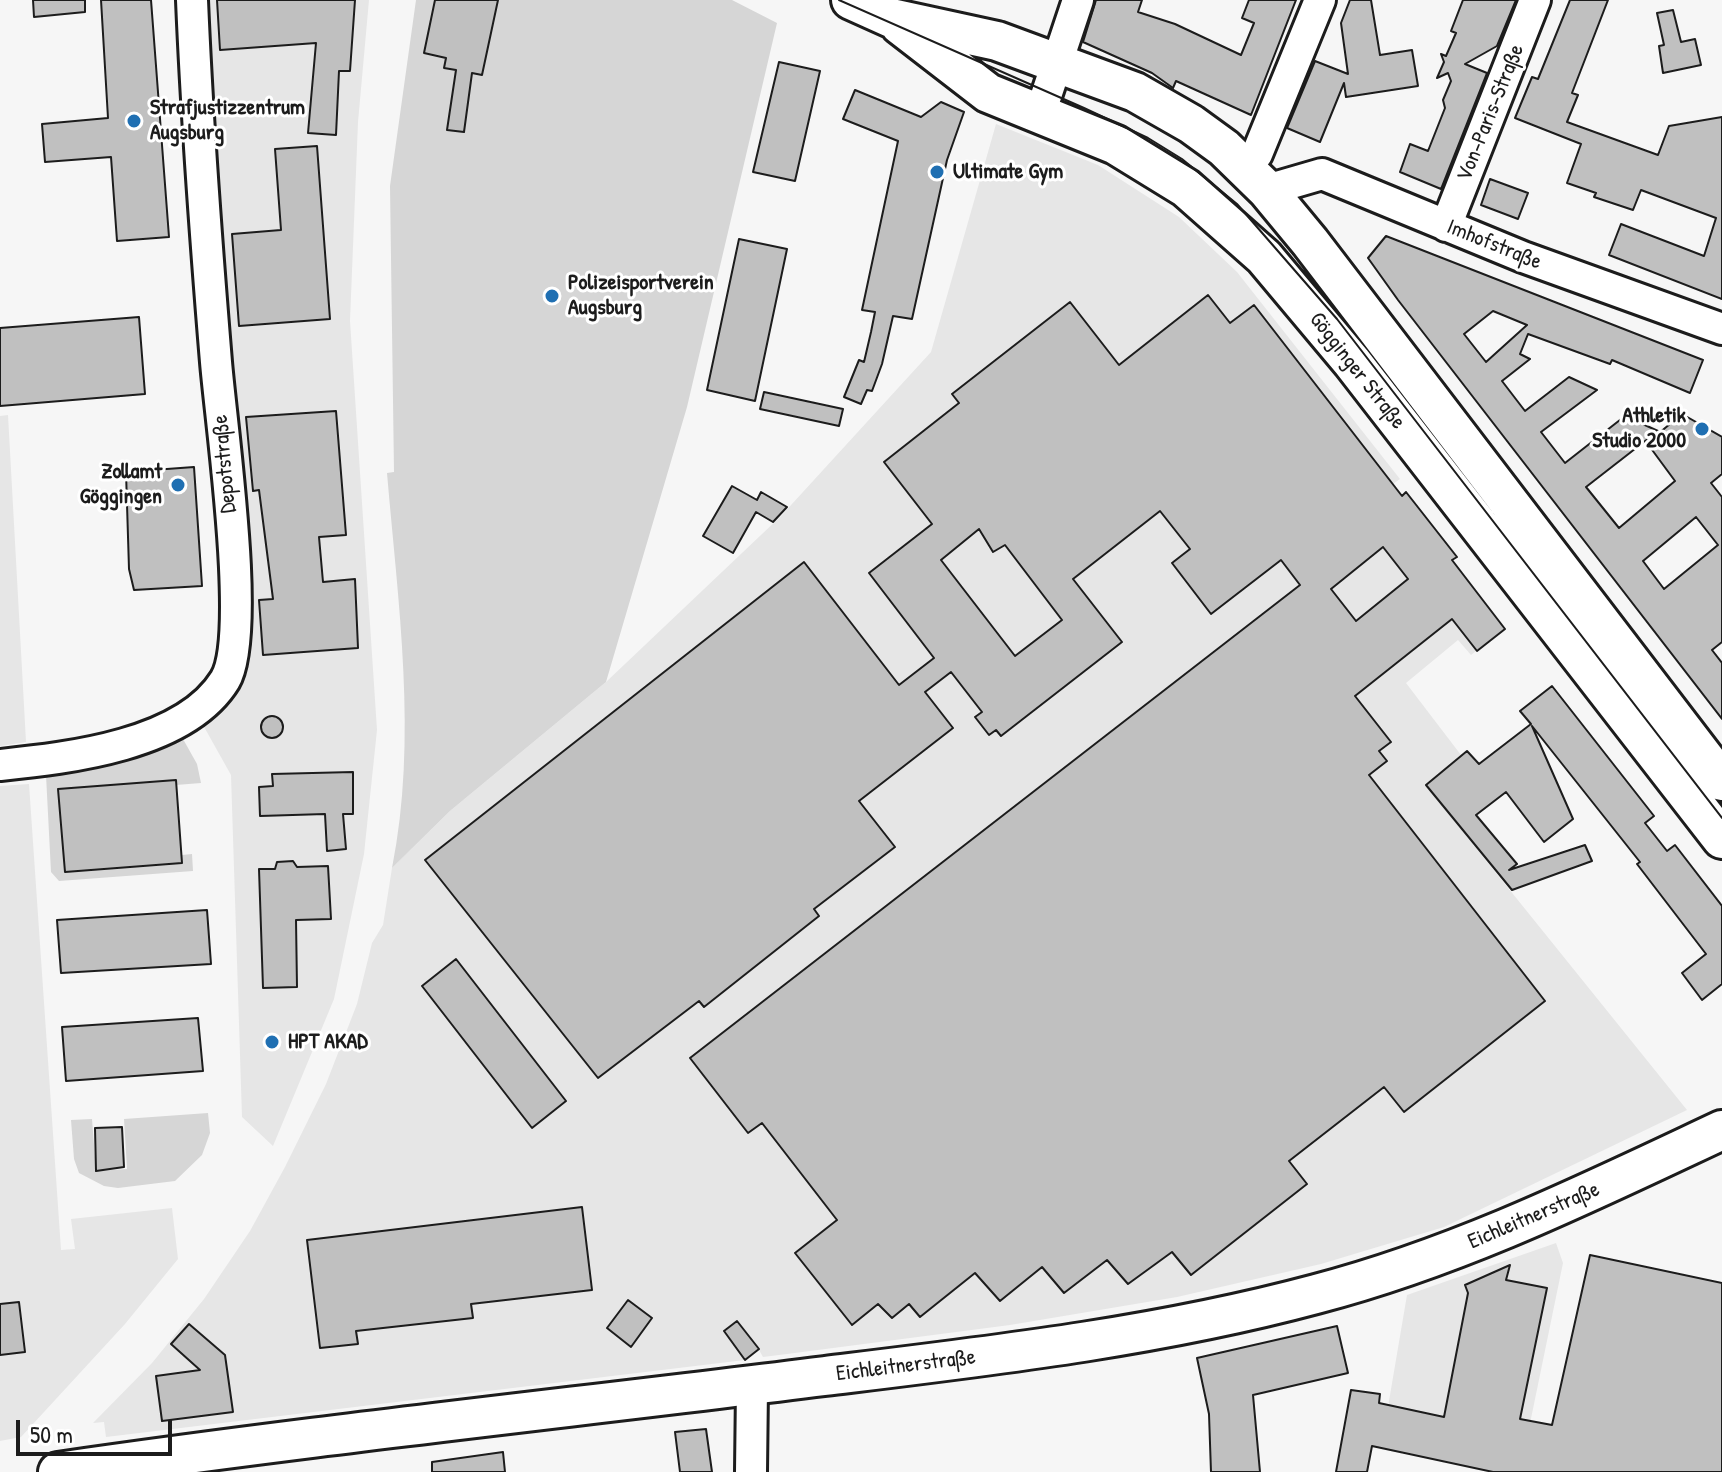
<!DOCTYPE html>
<meta charset="utf-8">
<style>
body{margin:0}
#map{position:relative;width:1722px;height:1472px;overflow:hidden;background:#f6f6f6;font-family:"Patrick Hand",sans-serif}
canvas{display:block}
.scale{position:absolute;left:16px;top:1420px;width:156px;height:36px;box-sizing:border-box;border:4px solid #1c1c1c;border-top:0;padding-left:10px;font-size:24px;line-height:28px;white-space:nowrap;color:#1c1c1c;-webkit-text-stroke:6px #fff;paint-order:stroke}
</style>
<div id="map">
<canvas width="1722" height="1472"></canvas>
<div class="scale">50 m</div>
</div>
<script>
const context = document.querySelector('canvas').getContext('2d');
context.lineJoin = 'round';
function fillPath(path, color) { context.fillStyle = color; context.fill(path, 'evenodd'); }
function trace(path, color, width, dash) { context.strokeStyle = color; context.lineWidth = width; context.lineCap = dash ? 'butt' : 'round'; context.setLineDash(dash || []); context.stroke(path); }
function write(font, color, halo, rows, align = 'center') {
  context.font = font + ' "Patrick Hand",sans-serif'; context.lineWidth = 6; context.setLineDash([]); context.textBaseline = 'middle'; context.strokeStyle = halo; context.fillStyle = color; for (const [text, x, y, turn = 0] of rows) {
    context.save(); context.translate(x, y); context.rotate((+turn || 0) * Math.PI / 180); context.textAlign = isNaN(turn) ? turn : align; if (halo) context.strokeText(text, 0, 0); context.fillText(text, 0, 0); context.restore();
  }
}
fillPath(new Path2D(`
 M203 0H369L358 122 350 321 377 730 364 854 334 999 273 1146 242 1117 231 775 203 725 226 699 242 671 251 644Z
 M996 124 1098 165 1179 217 1237 272 1400 479 1383 491 1392 503 1406 492 1457 557 1452 561 1505 629 1471 655 1458 640 1406 683 1461 755 1426 786 1687 1110 1444 1227 1321 1264 1177 1297 1010 1325 787 1354 763 1357 759 1350 745 1360 106 1437 104 1422 93 1423 152 1363 204 1299 250 1231 285 1167 326 1084 357 1004 372 943 383 925 392 868 450 811 606 682 781 516 931 352Z
 M8 415 26 742 0 746V416Z
 M29 784 61 1250 75 1249 71 1219 172 1208 178 1259 125 1324 21 1437 0 1441V786Z
 M1556 1243 1563 1263 1520 1472H1493L1381 1448 1407 1295Z`), '#e6e6e6');
fillPath(new Path2D(`
 M416 0H732L777 23 687 407 606 682 450 811 392 868C418 739 398 603 387 473L394 472 390 186Z
 M183 739 197 764 201 783 176 785V780L59 789 65 872 182 863V855L192 854 193 871 59 881 51 872 46 775 148 753Z
 M208 1113 210 1133 202 1155 175 1181 118 1188 104 1186 79 1173 74 1159 71 1120 92 1119 96 1171 127 1169 124 1119Z`), '#d6d6d6');
const building = new Path2D(`
 M33 0H85V12L34 17Z
 M101 0H151L169 237 117 241 111 157 45 162 42 124 108 118Z
 M217 0H355L350 71H339L336 135 308 133 316 43 220 50Z
 M435 0H498L482 75 472 73 464 132 447 130 456 70 444 68 446 58 424 53Z
 M1096 0H1142L1138 12 1175 24 1241 55 1254 23 1242 18 1249 0H1296L1251 115 1176 81 1173 88 1152 73 1083 42Z
 M1350 0H1371L1380 55 1412 50 1418 86 1346 97 1344 83 1320 142 1287 128 1315 61 1348 74 1341 23Z
 M1463 0H1516L1497 46 1465 64 1487 73 1441 189 1400 172 1410 144 1428 151 1445 108 1443 100 1451 81 1448 73 1437 78 1444 62 1441 54 1446 56 1456 33 1451 31Z
 M1570 0H1608L1572 93 1578 95 1567 122 1658 155 1669 126 1722 117V299L1609 255 1621 224 1704 256 1716 218 1641 190 1633 210 1594 197 1596 193 1567 183 1581 144 1515 118 1532 77 1538 79Z
 M1673 10 1681 42 1695 39 1701 65 1663 73 1659 46 1664 45 1657 13Z
 M779 62 820 71 795 181 753 172Z
 M855 90 921 117 941 102 964 112 947 160 912 319 893 316 882 364 872 391 867 390 861 404 844 397 859 360 864 362 871 332 875 312 862 310 898 141 843 119Z
 M317 146 330 319 239 326 232 234 281 230 275 149Z
 M1490 179 1528 193 1518 219 1481 205Z
 M1386 236 1703 360 1690 393 1612 360 1610 364 1528 334 1520 354 1530 359 1502 381 1525 411 1569 377 1597 390 1541 432 1565 463 1625 416 1658 431 1586 487 1619 528 1675 481 1647 443 1682 414 1722 437V474L1711 483 1722 497V642L1712 650 1722 663V719L1398 300 1368 258ZM1493 311 1527 325 1486 362 1464 334ZM1696 517 1718 545 1664 589 1643 561Z
 M739 239 787 249 755 401 707 390Z
 M1208 295 1230 323 1254 305 1402 496 1406 492 1457 557 1452 560 1505 629 1477 651 1452 619 1355 696 1391 742 1379 751 1387 761 1369 775 1545 1001 1404 1112 1384 1087 1289 1161 1307 1184 1191 1275 1172 1252 1128 1284 1107 1260 1064 1293 1042 1267 1000 1301 975 1273 920 1317 909 1304 892 1318 878 1304 852 1325 795 1253 837 1220 762 1123 748 1133 690 1058 1300 585 1281 560 1211 614 1172 563 1190 549 1160 511 1073 579 1122 642 1001 736 996 730 989 735 975 717 982 712 951 672 925 692 953 728 859 801 895 847 814 909 819 916 704 1007 699 1001 598 1078 425 860 804 562 899 685 934 658 869 573 932 524 884 462 959 403 952 394 1070 302 1119 365ZM979 529 993 552 1005 545 1062 620 1015 656 941 560ZM1383 547 1408 579 1356 621 1331 589Z
 M139 317 145 394 0 406V328Z
 M764 392 843 409 839 426 760 409Z
 M336 411 346 535 319 537 323 582 355 579 358 648 263 655 259 600 273 599 259 490 253 491 246 417Z
 M194 467 202 586 134 590 129 569 126 472Z
 M732 486 757 500 761 492 787 507 773 522 756 512 733 553 703 536Z
 M1552 686 1654 816 1645 823 1667 851 1675 845 1722 906V984L1702 1000 1682 973 1706 954 1637 864 1640 862 1532 726 1573 819 1544 842 1506 792 1476 815 1517 864 1509 870 1585 845 1592 861 1512 890 1426 785 1467 751 1479 764 1531 724 1520 711Z
 M261 727a11 11 0 1 1 22 0a11 11 0 1 1-22 0Z
 M353 772V814H343L346 849 327 851 325 814 260 816 259 787 273 786 272 774Z
 M176 780 182 863 65 872 58 789Z
 M293 861 297 867 328 866 331 919 296 920 297 987 263 988 259 869H275L277 862Z
 M207 910 211 964 61 973 57 920Z
 M456 959 566 1101 532 1128 422 986Z
 M198 1018 203 1071 66 1081 62 1027Z
 M122 1127 124 1167 96 1171 95 1128Z
 M582 1207 592 1290 471 1304 473 1318 356 1331 358 1344 320 1348 307 1240Z
 M1590 1255 1722 1283V1472H1493L1372 1446 1367 1472H1336L1351 1390 1380 1394 1379 1403 1444 1417 1468 1293 1465 1285 1510 1265 1506 1280 1547 1288 1520 1419 1552 1425Z
 M628 1300 652 1318 631 1347 607 1328Z
 M19 1302 25 1352 0 1355V1304Z
 M737 1321 759 1349 745 1360 724 1331Z
 M189 1324 225 1355 233 1412 162 1421 156 1376 200 1370 171 1344Z
 M1337 1326 1348 1373 1253 1395 1260 1472H1211L1209 1414 1197 1358Z
 M706 1429 712 1472H680L675 1432Z
 M503 1452 505 1472H432V1462Z`);
fillPath(building, '#c0c0c0');
trace(building, '#1c1c1c', 2);
const minor = new Path2D(`
 M1040 114 1078 0
 M1246 167 1257 154 1320 0
 M1267 190 1322 174 1523 257 1722 329
 M1446 226 1535 0
 M0 765C69 758 185 745 225 680 252 635 221 424 216 362 206 241 197 121 192 0
 M751 1472 752 1387`);
const major = new Path2D(`
 M851 0 891 18 997 41 1135 92 1191 124 1224 148 1267 190 1310 242 1722 781
 M900 25 988 93 1116 145 1186 188 1264 257 1352 362 1722 839
 M58 1472C313 1435 569 1408 825 1376 989 1356 1156 1337 1316 1294 1458 1257 1590 1192 1722 1130`);
trace(minor, '#1c1c1c', 36);
trace(major, '#1c1c1c', 44);
trace(minor, '#fff', 30);
trace(major, '#fff', 38);
trace(new Path2D(`
 M839 0 1084 108 1148 138 1182 159 1237 204 1337 319 1722 818`), '#1c1c1c', 2);
for (const [x, y, r, color] of [
 [134,121,8,"#1f6fb2"],
 [937,172,8,"#1f6fb2"],
 [552,296,8,"#1f6fb2"],
 [1702,429,8,"#1f6fb2"],
 [178,485,8,"#1f6fb2"],
 [272,1042,8,"#1f6fb2"]
]) { const dot = new Path2D(); dot.arc(x, y, r, 0, 2 * Math.PI); context.fillStyle = color; context.fill(dot); trace(dot, '#fff', 3); }
write('bold 22px', '#1c1c1c', '#fff', [
 ["Strafjustizzentrum",150,108],
 ["Augsburg",150,133],
 ["Ultimate Gym",953,172],
 ["Polizeisportverein",568,283],
 ["Augsburg",568,308],
 ["Athletik",1686,416,"right"],
 ["Studio 2000",1686,441,"right"],
 ["Zollamt",162,472,"right"],
 ["Göggingen",162,497,"right"],
 ["HPT AKAD",288,1042]
], 'left');
write('22px', '#1c1c1c', '#fff', [
 ["Von-Paris-Straße",1491,113,-68],
 ["Imhofstraße",1494,245,22],
 ["Gögginger Straße",1357,371,52],
 ["Depotstraße",225,464,-95],
 ["Eichleitnerstraße",1534,1216,-23],
 ["Eichleitnerstraße",906,1366,-7]
]);
</script>
